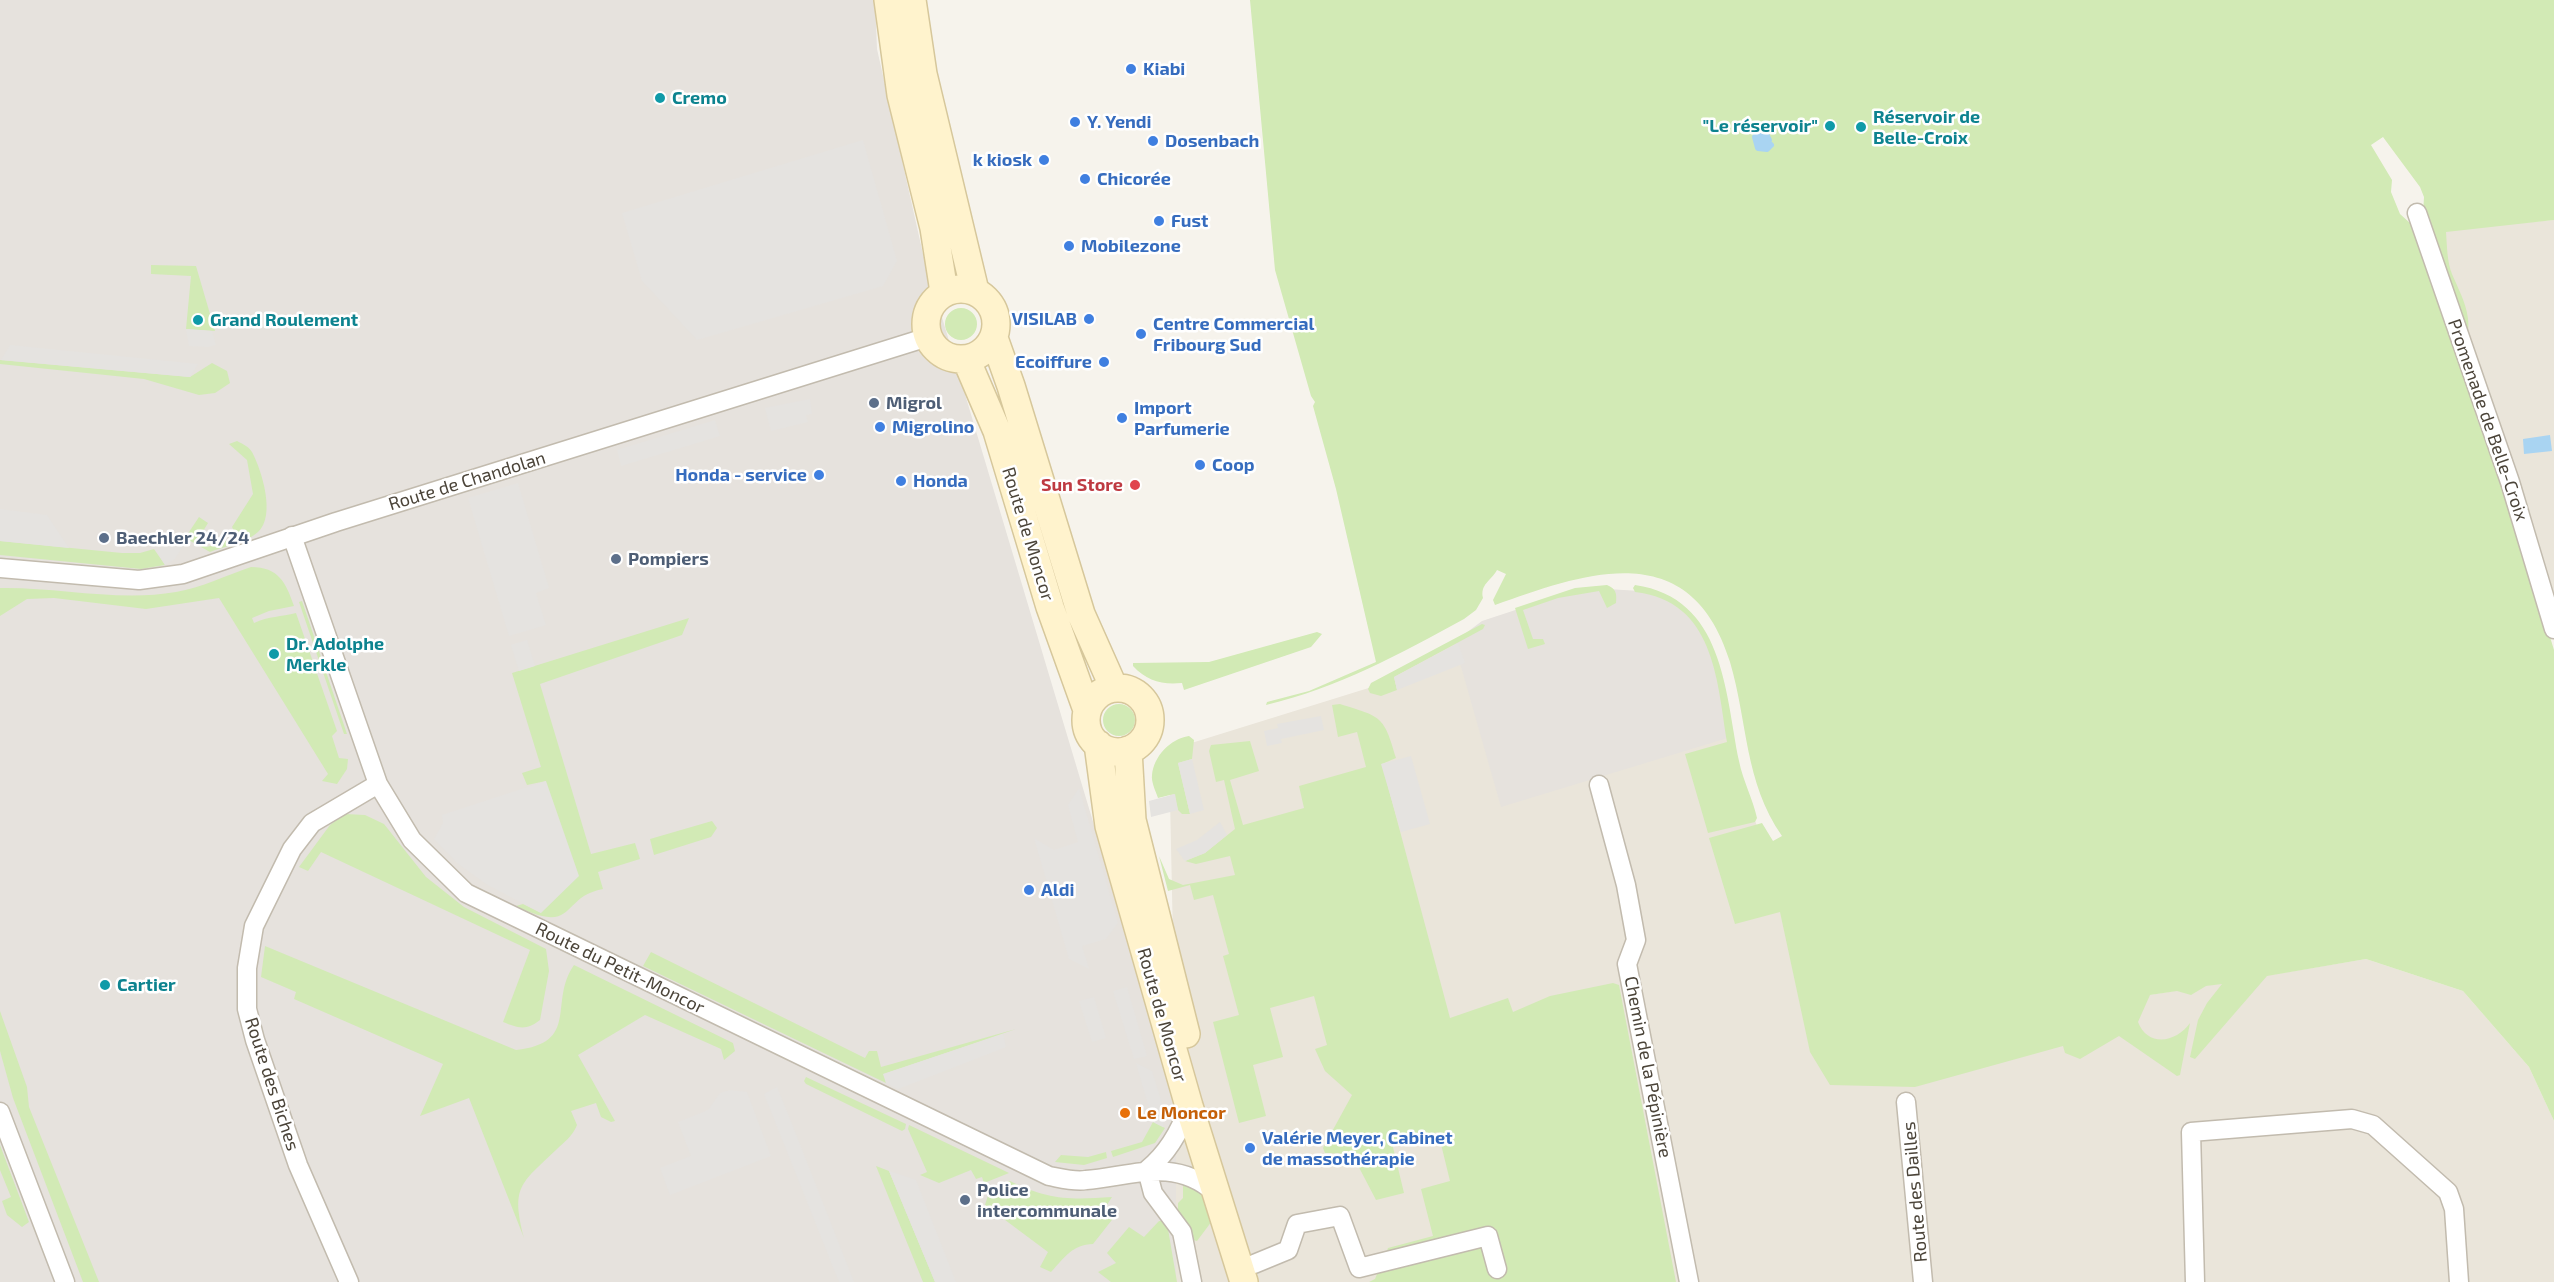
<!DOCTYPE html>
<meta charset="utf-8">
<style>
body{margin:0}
canvas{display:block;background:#f6f3ec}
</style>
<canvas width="2554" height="1282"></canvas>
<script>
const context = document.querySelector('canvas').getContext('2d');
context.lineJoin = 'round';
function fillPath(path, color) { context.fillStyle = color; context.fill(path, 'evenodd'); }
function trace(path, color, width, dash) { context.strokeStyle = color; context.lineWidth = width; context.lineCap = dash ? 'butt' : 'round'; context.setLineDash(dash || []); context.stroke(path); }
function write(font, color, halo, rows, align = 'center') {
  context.font = font + ' "Exo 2",sans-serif'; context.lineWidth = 5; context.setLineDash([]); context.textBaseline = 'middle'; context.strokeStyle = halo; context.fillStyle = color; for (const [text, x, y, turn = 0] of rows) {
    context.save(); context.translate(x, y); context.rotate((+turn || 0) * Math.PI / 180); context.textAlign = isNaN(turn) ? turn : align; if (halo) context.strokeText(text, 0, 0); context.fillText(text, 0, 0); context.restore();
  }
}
fillPath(new Path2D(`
 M2554 220V614L2430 237 2440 230Z
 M1454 642 1731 737 1744 793 1765 846 2150 995 2366 959 2463 991 2529 1067 2554 1121V1282H1176V1083L1169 750 1375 686Z`), '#eae5da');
fillPath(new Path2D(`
 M0 0H875L877 49 923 254 1147 1002 1176 1083V1282H0Z
 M1607 589 1657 592 1684 608 1705 634 1717 660 1731 737 1501 807 1454 642 1482 621 1561 595Z`), '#e6e2dd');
fillPath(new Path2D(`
 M1250 0H2554V220L2446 232C2447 245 2447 262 2452 274 2460 293 2471 311 2468 333L2464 335 2423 214 2424 197 2420 187 2383 137 2371 145 2392 180 2391 192 2400 214 2410 223 2418 238 2472 389C2474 411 2477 426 2491 444L2554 650V1121L2529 1067 2463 991 2366 959 2267 976 2195 1059 2190 1057 2198 1020 2207 1003 2222 984 2206 986 2191 995 2177 991 2150 995 2138 1022C2148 1048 2177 1042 2190 1023L2180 1075 2177 1076 2119 1036 2080 1059 2065 1053 2063 1046 1915 1087 1830 1085 1810 1052 1780 912 1735 924 1709 838 1762 823 1773 841 1782 836C1744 781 1748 723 1730 662 1691 536 1589 571 1495 605L1493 600 1506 574 1497 570C1491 581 1480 584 1483 598L1476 610 1464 619C1400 654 1338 688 1266 705L1267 702 1309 691 1376 662 1336 489 1313 406 1315 402 1311 396 1275 270Z
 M151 265 196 266 215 331 186 329 191 276 151 274Z
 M945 324a16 16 0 1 1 32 0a16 16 0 1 1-32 0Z
 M0 360 190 377 212 363 227 371 230 383 215 393 199 395 144 379 0 364Z
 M237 441C243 444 249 447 252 452 262 471 276 516 258 532 246 543 225 546 210 552L185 538 199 517 208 523 197 541 207 547 237 537 232 527 253 494 247 460 229 444Z
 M0 541 122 553H140L154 549 165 565 141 569 0 555Z
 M251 567C279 567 286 583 294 606L269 611 252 618 254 623C269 616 281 617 296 613L337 731 332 736 339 758 348 759 347 769 337 784 322 781 328 774 219 598 146 609 54 598 27 599 0 616V588C58 587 119 602 176 592 201 588 227 575 251 567Z
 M1607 585C1616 589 1617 593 1616 603L1607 608 1599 591 1558 598 1523 610 1533 639H1543L1545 644 1528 649 1515 608 1575 588Z
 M1635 585C1724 598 1725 691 1739 761 1743 781 1753 799 1757 818L1755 822 1708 833 1685 754 1727 742C1717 679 1714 601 1635 592L1633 588Z
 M302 601 347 734H344L299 602Z
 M689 618 682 635 540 684 591 854 635 843 640 859 598 872 603 889C559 897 578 936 516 906L523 904 541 913 546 781 527 785 522 773 541 767 512 673Z
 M1482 624 1485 625 1483 629 1394 677 1397 690 1381 696 1370 693 1368 689 1371 683Z
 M1317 632 1322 634 1311 647 1184 690 1182 683C1162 685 1147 681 1133 666V663L1209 662Z
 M1103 720a16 16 0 1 1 32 0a16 16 0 1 1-32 0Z
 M1340 704C1381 717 1384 715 1396 758L1382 764 1450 1018 1508 998 1513 1012 1550 996 1613 983 1619 985 1676 1282H1369L1375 1279 1388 1248 1433 1236 1421 1189 1450 1181 1438 1132 1392 1143 1404 1193 1376 1200 1352 1154 1325 1153 1323 1148 1352 1095 1325 1071 1315 1049 1327 1045 1314 996 1270 1008 1283 1057 1253 1065 1266 1116 1239 1123 1213 1022 1239 1015 1223 956 1229 954 1213 895 1194 900 1190 885 1168 891 1159 856 1169 879 1183 885 1235 875 1230 856 1196 864 1185 861 1205 853 1235 829 1224 780 1216 782 1209 751 1211 745 1250 741 1259 771 1230 780 1243 825 1304 808 1299 786 1366 767 1357 732 1338 737 1332 705Z
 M1189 736 1194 740 1192 759 1178 763 1190 814H1182L1178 810 1174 794 1158 798C1156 792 1151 782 1152 775 1154 756 1170 739 1189 736Z
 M345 814 365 815 384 824 426 877 464 907 546 949 549 971 540 1020C526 1031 518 1028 503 1022L530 950 321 852 308 871 299 867 330 825Z
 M712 821 717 828 711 837 654 855 650 839Z
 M265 946 516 1050C581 1043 548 1002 574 965L733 1043 735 1051 724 1060 721 1049 645 1015 578 1055 615 1121 611 1122 601 1117 596 1103 571 1111 577 1125C572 1137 565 1141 556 1150 520 1184 511 1187 524 1238L469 1098 420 1116 443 1064 294 999 296 992 261 977Z
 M651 952 865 1058 869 1051H877L881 1067 1016 1029 884 1074 886 1083 643 966Z
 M0 1011 27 1087 29 1107 99 1282H83L13 1098 0 1051Z
 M806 1077 906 1124 905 1129 902 1131 806 1084 804 1081Z
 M1153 1122 1165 1128 1155 1143 1113 1157 1111 1151 1142 1142Z
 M909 1125 1009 1173 984 1183 982 1177 976 1179 971 1170 939 1183 920 1175 927 1172 908 1129Z
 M0 1145 29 1222 22 1227 7 1215 2 1201 11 1197 0 1170Z
 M1106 1152 1107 1158 1084 1165 1055 1162 1061 1155 1088 1157Z
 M876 1166 889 1171 935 1282H923Z
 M1010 1181C1048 1200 1070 1200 1112 1197L1105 1208 1115 1216 1093 1244C1073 1244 1064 1258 1051 1272L1040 1267 1048 1252 985 1205 990 1189Z
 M1183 1182C1204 1193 1205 1198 1212 1221L1197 1241 1190 1239 1178 1211V1203L1183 1198Z
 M1159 1221H1163L1168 1229 1177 1282H1111L1098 1272 1116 1263 1107 1253 1129 1227 1144 1237Z`), '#d2eab5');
fillPath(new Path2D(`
 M863 140 897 261 883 286 697 340 642 281 622 213Z
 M186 329 212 331 216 345 208 347 189 346Z
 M10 345 198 364 190 377 1 360Z
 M810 399 812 414 806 415 808 422 771 431 765 408Z
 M715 420 720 436 621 466 617 450Z
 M518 483 549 588 536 593 546 625 509 636 468 498Z
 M0 509 47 515 69 548 0 541Z
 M170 535 185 543 175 559 165 565 157 552Z
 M527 640 535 666 519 671 511 645Z
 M1458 643 1465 663 1397 690 1394 677Z
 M1321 716 1324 730 1281 739 1282 743 1267 746 1264 731 1278 728 1277 724Z
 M1411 756 1430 824 1401 832 1381 764Z
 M1192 759 1204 810 1190 814 1178 763Z
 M546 781 579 876 541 913 486 884 457 863 434 839 443 823 442 815Z
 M1079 788 1118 923 1106 939 1082 946 1089 969 1069 959 1034 838 1054 850 1078 842 1068 805Z
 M1175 794 1178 810 1151 817 1149 801Z
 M1220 822 1227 835 1205 853 1185 861 1176 849 1197 840Z
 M1127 987 1147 1056 1134 1059 1113 991Z
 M1094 997 1106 1038 1092 1042 1079 1001Z
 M1003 1034 1006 1047 898 1089 886 1083 883 1074Z
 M1136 1063 1152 1071 1164 1110 1163 1127 1153 1122Z
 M777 1087 790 1119 854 1282H839L764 1094Z
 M730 1090 747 1092 771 1156 670 1195 660 1168 691 1156 678 1122 708 1110 720 1093Z
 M889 1171 916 1180 956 1282H935Z`), '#e5e3e0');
fillPath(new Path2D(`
 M2550 435 2552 451 2524 454 2523 439Z`), '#a9d4f2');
trace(new Path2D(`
 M1763 140 1761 137 1760 142 1766 140 1763 135H1759L1757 142 1761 146 1769 140 1766 134 1758 133 1755 137 1758 148 1767 149 1771 145`), '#a9d4f2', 6);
const minor = new Path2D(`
 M2417 213 2510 482 2554 629
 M292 536 378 784 412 840 466 893 1049 1176C1060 1178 1074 1182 1086 1180 1132 1176 1174 1157 1214 1192
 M0 568 139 580 183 574 336 522 928 337
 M1599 785 1626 885 1636 940 1627 964 1689 1282
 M1906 1102 1923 1282
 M0 1112 65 1282
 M1147 1170 1153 1193 1182 1232 1192 1282
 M1147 1170C1168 1153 1180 1132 1189 1106
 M1254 1264 1288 1250 1297 1224 1340 1216 1359 1268 1488 1236 1497 1269
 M349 1282 298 1165 255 1040 247 1009V968L254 926 292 849 312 823 378 784
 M2195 1282 2191 1132 2352 1119 2373 1125 2448 1192 2454 1209 2459 1282`);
const secondary = new Path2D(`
 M888 0 901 95 934 228 944 292
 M912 0 923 74 975 291
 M926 324a35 35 0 1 1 70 0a35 35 0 1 1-70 0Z
 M994 338 1011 386 1081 614 1114 688
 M966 359 997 431 1050 607 1087 710
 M1086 720a32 32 0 1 1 64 0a32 32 0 1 1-64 0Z
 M1098 744 1109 826 1189 1106 1244 1282
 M1128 750 1132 820 1186 1034`);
trace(minor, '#c2bbae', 21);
trace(secondary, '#d6c79b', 30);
trace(minor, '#fff', 18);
trace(secondary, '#fff3cd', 27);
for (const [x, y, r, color] of [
 [1131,69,6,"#3f7fe0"],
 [660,98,6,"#0f9aa8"],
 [1075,122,6,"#3f7fe0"],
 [1830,126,6,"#0f9aa8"],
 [1861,127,6,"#0f9aa8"],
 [1153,141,6,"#3f7fe0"],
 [1044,160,6,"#3f7fe0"],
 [1085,179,6,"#3f7fe0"],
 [1159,221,6,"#3f7fe0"],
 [1069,246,6,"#3f7fe0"],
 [1089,319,6,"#3f7fe0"],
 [198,320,6,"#0f9aa8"],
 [1141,334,6,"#3f7fe0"],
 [1104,362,6,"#3f7fe0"],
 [874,403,6,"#5c6f8a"],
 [1122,418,6,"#3f7fe0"],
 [880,427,6,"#3f7fe0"],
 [1200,465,6,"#3f7fe0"],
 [819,475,6,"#3f7fe0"],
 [901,481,6,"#3f7fe0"],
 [1135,485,6,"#e0444e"],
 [104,538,6,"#5c6f8a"],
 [616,559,6,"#5c6f8a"],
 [274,654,6,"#0f9aa8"],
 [1029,890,6,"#3f7fe0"],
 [105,985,6,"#0f9aa8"],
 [1125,1113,6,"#e8710a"],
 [1250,1148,6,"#3f7fe0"],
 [965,1200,6,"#5c6f8a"]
]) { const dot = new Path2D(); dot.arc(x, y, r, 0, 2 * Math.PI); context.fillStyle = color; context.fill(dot); trace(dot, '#fff', 2); }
write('bold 18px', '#366cbe', '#fff', [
 ["Kiabi",1143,69],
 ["Y. Yendi",1087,122],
 ["Dosenbach",1165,141],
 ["k kiosk",1032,160,"right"],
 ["Chicorée",1097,179],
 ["Fust",1171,221],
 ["Mobilezone",1081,246],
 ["VISILAB",1077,319,"right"],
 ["Centre Commercial",1153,324],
 ["Fribourg Sud",1153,345],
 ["Ecoiffure",1092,362,"right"],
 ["Import",1134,408],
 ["Parfumerie",1134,429],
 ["Migrolino",892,427],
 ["Coop",1212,465],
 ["Honda - service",807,475,"right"],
 ["Honda",913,481],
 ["Aldi",1041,890],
 ["Valérie Meyer, Cabinet",1262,1138],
 ["de massothérapie",1262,1159]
], 'left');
write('bold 18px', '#0d838f', '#fff', [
 ["Cremo",672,98],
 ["Réservoir de",1873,117],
 ["Belle-Croix",1873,138],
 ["\"Le réservoir\"",1818,126,"right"],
 ["Grand Roulement",210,320],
 ["Dr. Adolphe",286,644],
 ["Merkle",286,665],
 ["Cartier",117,985]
], 'left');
write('bold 18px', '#4e5e75', '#fff', [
 ["Migrol",886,403],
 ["Baechler 24/24",116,538],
 ["Pompiers",628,559],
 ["Police",977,1190],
 ["intercommunale",977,1211]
], 'left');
write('18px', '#4b4439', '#fff', [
 ["Promenade de Belle-Croix",2488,420,71],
 ["Route de Chandolan",467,481,-17],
 ["Route de Moncor",1028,534,73],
 ["Route du Petit-Moncor",620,968,26],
 ["Route de Moncor",1162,1015,74],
 ["Chemin de la Pépinière",1648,1067,79],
 ["Route des Biches",272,1084,72],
 ["Route des Dailles",1915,1192,-95]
]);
write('bold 18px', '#be3a42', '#fff', [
 ["Sun Store",1123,485]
], 'right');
write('bold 18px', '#c56008', '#fff', [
 ["Le Moncor",1137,1113]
], 'left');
</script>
